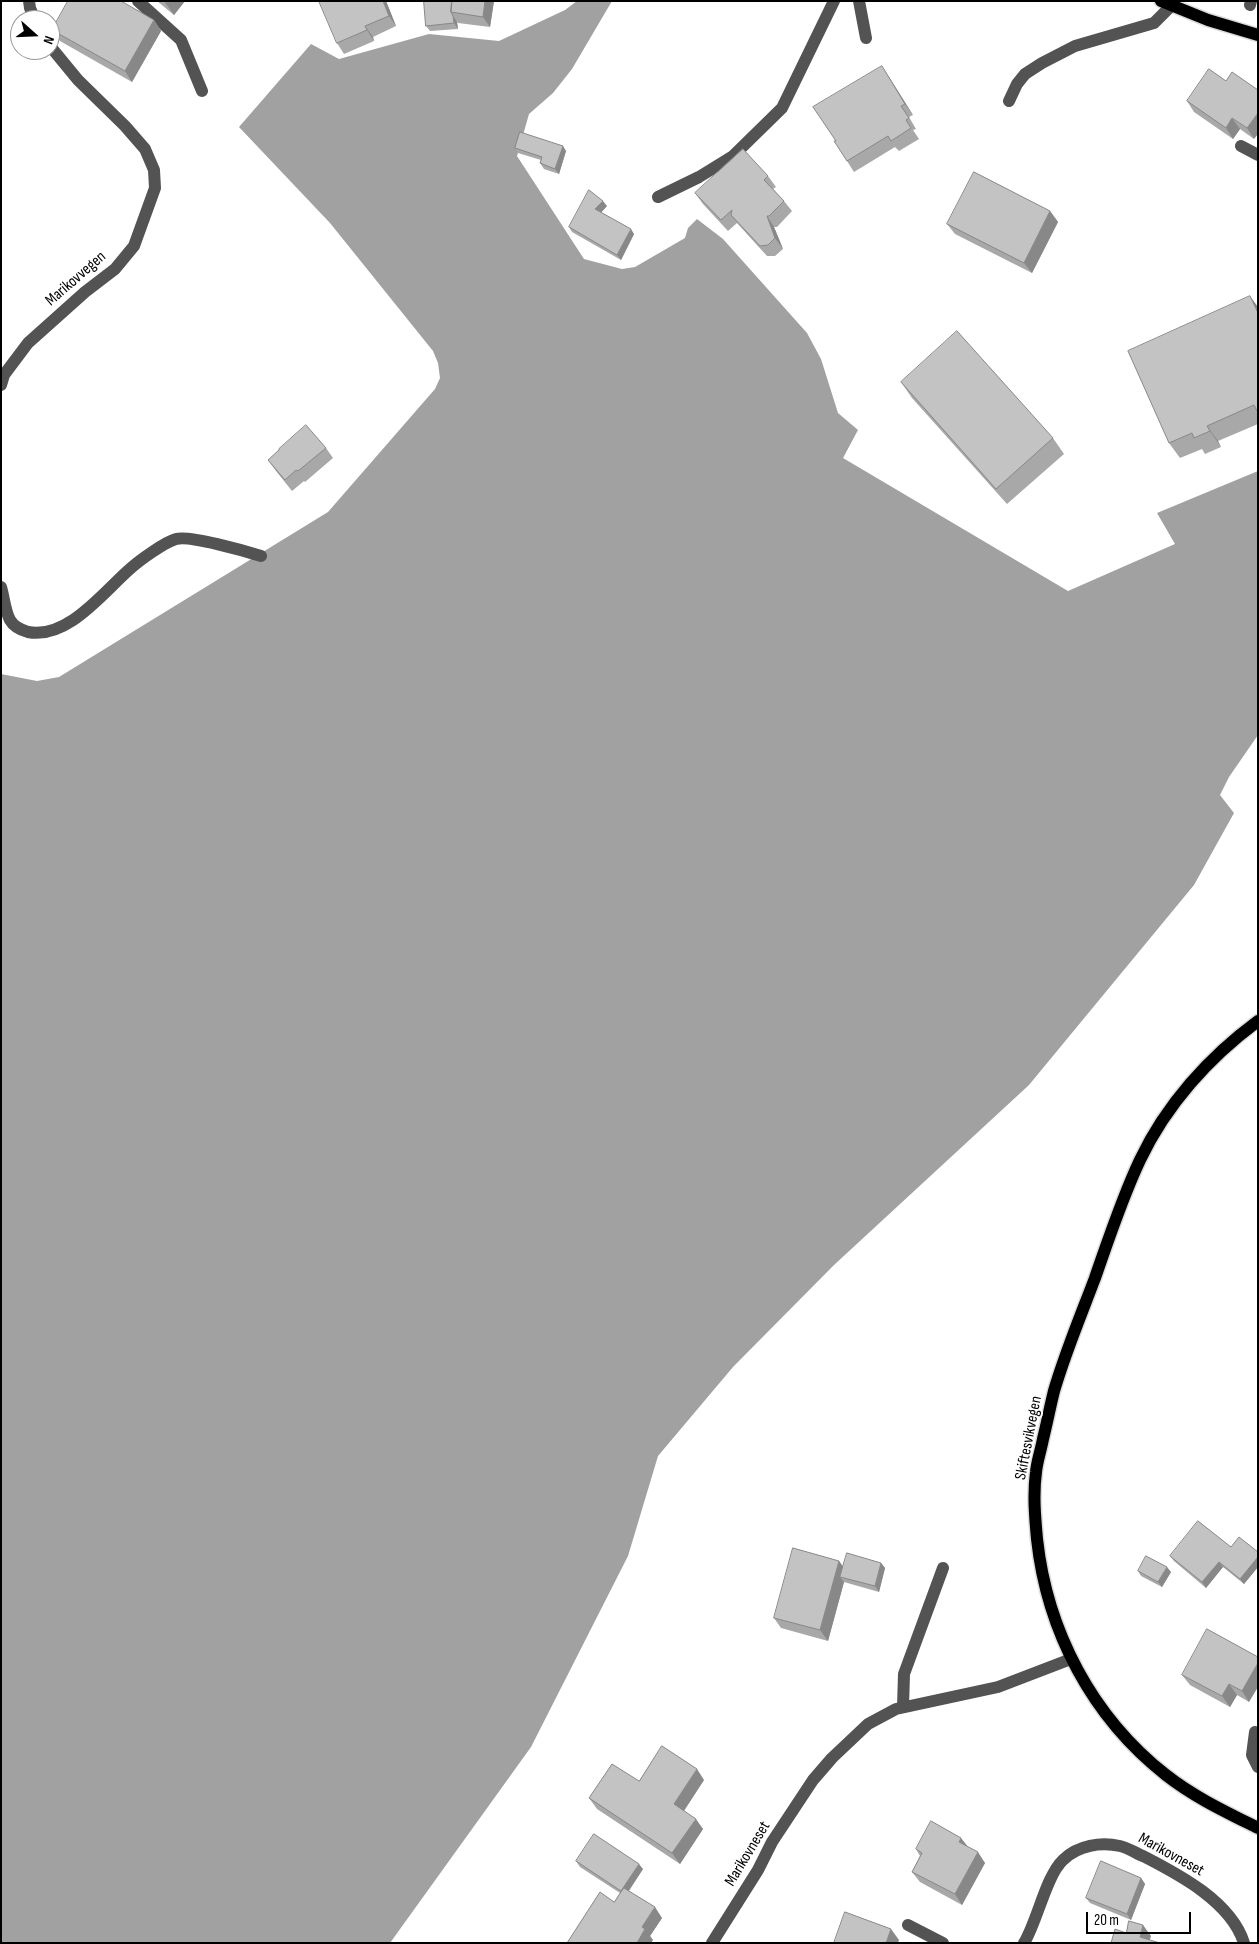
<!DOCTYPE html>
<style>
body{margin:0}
#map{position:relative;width:1259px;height:1944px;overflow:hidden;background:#fff;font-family:"Sofia Sans Condensed",sans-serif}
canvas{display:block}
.frame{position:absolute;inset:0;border:2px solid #000;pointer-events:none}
.north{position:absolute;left:10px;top:10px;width:50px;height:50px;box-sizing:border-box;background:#fff;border:1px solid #999;border-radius:50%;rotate:110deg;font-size:14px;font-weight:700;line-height:20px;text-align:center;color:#000}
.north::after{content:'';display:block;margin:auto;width:18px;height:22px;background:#000;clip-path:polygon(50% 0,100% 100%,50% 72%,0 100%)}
.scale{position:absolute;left:1086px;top:1912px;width:105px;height:22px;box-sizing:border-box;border:2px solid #000;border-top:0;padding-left:6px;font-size:15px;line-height:18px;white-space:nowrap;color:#000;-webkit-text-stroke:4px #fff;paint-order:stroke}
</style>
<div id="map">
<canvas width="1259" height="1944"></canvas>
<div class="frame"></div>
<div class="north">N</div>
<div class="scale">20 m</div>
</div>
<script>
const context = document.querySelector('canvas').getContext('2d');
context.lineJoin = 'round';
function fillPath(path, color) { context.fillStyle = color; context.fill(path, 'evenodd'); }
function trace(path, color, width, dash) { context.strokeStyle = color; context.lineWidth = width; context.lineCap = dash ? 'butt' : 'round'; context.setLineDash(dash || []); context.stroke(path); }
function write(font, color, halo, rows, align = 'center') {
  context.font = font + ' "Sofia Sans Condensed",sans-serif'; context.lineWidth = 4; context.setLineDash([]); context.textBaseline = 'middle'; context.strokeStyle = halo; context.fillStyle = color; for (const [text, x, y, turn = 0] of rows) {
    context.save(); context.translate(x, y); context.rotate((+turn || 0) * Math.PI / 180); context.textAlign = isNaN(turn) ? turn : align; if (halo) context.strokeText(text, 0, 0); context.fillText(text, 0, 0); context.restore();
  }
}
fillPath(new Path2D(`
 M577 1H612L572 69 553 93 529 114 517 156 584 259 622 269 635 267 685 238 688 228 697 219 723 239 807 333 821 359 838 413 858 430 843 458 1068 591 1175 544 1157 513 1258 471V735L1229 777 1220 795 1234 813 1194 885 1029 1085 834 1265 733 1367 658 1456 628 1556 531 1747 390 1943H1V674L37 681 59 677 328 512 435 389 440 378 438 363 433 351 330 223 239 127 311 44 339 59 429 34 499 41 565 10Z`), '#a1a1a1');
const major = new Path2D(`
 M1161 1 1208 20 1258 35
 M1258 1021C1209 1057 1166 1105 1140 1160 1122 1198 1109 1238 1095 1278 1081 1315 1065 1353 1054 1391 1050 1407 1047 1423 1043 1439 1041 1450 1037 1461 1036 1472 1033 1494 1035 1517 1037 1539 1047 1631 1092 1717 1166 1775 1194 1797 1226 1812 1258 1828`);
trace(major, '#dbdbdb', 15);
trace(new Path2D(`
 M29 1 30 8 35 20
 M138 1 181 40 202 91
 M859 1 866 38
 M1250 5 1251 1
 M1009 101 1017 84 1025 74 1042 63 1075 46 1154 23 1172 5
 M1241 146 1258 155
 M658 197 699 177 733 156 782 108 834 1
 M1 385 4 375 28 343 85 292 115 269 134 246 155 188 154 170 145 149 125 126 78 80 50 46
 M1 587C4 597 5 611 10 620 14 627 21 630 28 632 68 640 104 591 131 568 140 560 165 542 176 539 189 535 245 551 261 556
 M903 1707 904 1674 943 1568
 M1255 1732 1252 1755 1258 1767
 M908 1925 943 1943
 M712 1943 758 1870 772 1842 813 1780 832 1758 868 1724 896 1709 998 1687 1071 1659
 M1024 1943C1037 1922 1046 1876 1063 1860 1078 1845 1101 1842 1120 1846 1129 1848 1137 1854 1145 1857 1180 1875 1231 1902 1244 1943`), '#535353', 12);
trace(major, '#000', 12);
fillPath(new Path2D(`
 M157 1H185L174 15Z
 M386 1 396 26 373 37 374 41 344 54 337 43Z
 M424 1H494L490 27 458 23 457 22 458 29 430 31 426 26Z
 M154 20 161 31 132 82 60 41 52 30Z
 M889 77 913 115 909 117 916 129 913 130 919 139 899 151 895 147 854 172 847 161 836 141Z
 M1226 81 1254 139 1240 129 1233 139 1194 112 1187 101Z
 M515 148 566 151 559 174 544 169 540 163 541 160 518 153Z
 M768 176 776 187 773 189 784 201 792 211 777 227H774L783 249 775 256H767L737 223 728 231 703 204 695 193Z
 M607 206 601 212 634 234 621 260 572 232 569 227Z
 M1050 211 1058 222 1032 273 955 234 947 224Z
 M1258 307V424L1218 441 1221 447 1205 454 1202 449 1180 458 1169 443Z
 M901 382 1053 438 1064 454 1007 504 912 398Z
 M326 448 333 458 305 482 304 481 292 491 276 471 268 460Z
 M1231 1547 1258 1552V1567L1244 1584 1223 1567 1206 1588 1174 1561 1170 1556Z
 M839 1561 843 1567 881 1563 885 1568 879 1592 844 1582 828 1641 781 1628 774 1618Z
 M1138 1571 1171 1572 1162 1587 1141 1576Z
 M1258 1657 1249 1702 1237 1695 1230 1707 1190 1685 1182 1675Z
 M704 1780 684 1811 703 1829 680 1864 597 1809 589 1798 639 1781Z
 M967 1846 985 1863 962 1905 920 1882 912 1872 920 1856 916 1849Z
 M576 1861 643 1869 629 1891 662 1918 650 1936 653 1940 614 1902 620 1893 580 1867Z
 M1141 1878 1145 1884 1131 1920 1090 1903 1086 1898Z`), '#a8a8a8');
fillPath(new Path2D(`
 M164 1H185L174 15Z
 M383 1H386L396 26 389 16Z
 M485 1H494L490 27 483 17Z
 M453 16 457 22 458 29 454 23Z
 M154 20 161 31 132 82 125 71Z
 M365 26 373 37 374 41 367 30Z
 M882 66 889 77 913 115 905 104Z
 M1258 113V134L1254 139 1247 128Z
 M1232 118 1240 129 1233 139 1226 128Z
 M563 146 566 151 559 174 555 169Z
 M603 201 607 206 599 215 595 209Z
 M1050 211 1058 222 1032 273 1024 263Z
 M767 216 774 227 783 249 775 238Z
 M631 229 634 234 621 260 617 255Z
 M1250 296 1258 307V313Z
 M1207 426 1218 441 1221 447 1210 431Z
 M1258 1557V1567L1244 1584 1240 1579Z
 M839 1561 847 1572 840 1577 844 1582 828 1641 820 1630Z
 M1219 1562 1223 1567 1206 1588 1202 1582Z
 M881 1563 885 1568 879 1592 875 1586Z
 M1167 1567 1171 1572 1162 1587 1158 1582Z
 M1258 1663V1687L1249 1702 1242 1691Z
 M1229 1684 1237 1695 1230 1707 1222 1696Z
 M697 1769 704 1780 681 1815 674 1804Z
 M696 1819 703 1829 680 1864 672 1853Z
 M961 1838 969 1848 959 1842Z
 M978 1852 985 1863 962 1905 955 1894Z
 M639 1864 643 1869 625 1896 621 1891Z
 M1141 1878 1145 1884 1131 1920 1127 1914Z
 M655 1907 662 1918 650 1936 653 1940 651 1943H637L642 1927Z
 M1143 1925 1151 1936 1149 1943 1140 1937Z
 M891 1929 899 1940 898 1943H886Z`), '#888');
const building = new Path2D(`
 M68 1H121L154 20 125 71 52 30Z
 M319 1H383L389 16 365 26 367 30 337 43Z
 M424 1H452L451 12 453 16 454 23 426 26Z
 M452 1H485L483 17 451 12Z
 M882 66 905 104 901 106 909 118 906 120 911 128 891 141 888 136 847 161 834 141H836L813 107Z
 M1209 69 1226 81 1232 72 1258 90V113L1247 128 1232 118 1226 128 1187 101Z
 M520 132 563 146 555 169 540 163 542 157 515 148Z
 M743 149 768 176 764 180 784 201 769 216H767L775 238 768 245 760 246 731 215 732 210 721 220 695 193Z
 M974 172 1050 211 1024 263 947 224Z
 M589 190 603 201 595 209 631 229 617 255 569 227Z
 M1250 296 1258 313V410L1257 411 1254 405 1207 426 1210 431 1194 438 1192 433 1169 443 1128 351Z
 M957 331 1053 438 996 489 901 382Z
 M306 425 326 448 298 471 296 470 285 480 268 460 279 450V449Z
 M1198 1521 1231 1547 1239 1537 1258 1552V1557L1240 1579 1219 1562 1202 1582 1170 1556Z
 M793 1548 839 1561 820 1630 774 1618Z
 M847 1553 881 1563 875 1586 840 1577Z
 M1146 1556 1167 1567 1158 1582 1138 1571Z
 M1207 1629 1258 1657V1663L1242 1691 1229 1684 1222 1696 1182 1675Z
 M662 1746 697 1769 674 1804 696 1819 672 1853 589 1798 612 1764 639 1781Z
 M931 1821 961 1838 959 1842 978 1852 955 1894 912 1872 922 1853 916 1849Z
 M594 1834 639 1864 621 1891 576 1861Z
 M1101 1861 1141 1878 1127 1914 1086 1898Z
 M624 1888 655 1907 642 1927 645 1929 637 1943H567L600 1892 614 1902Z
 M845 1912 891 1929 886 1943H834Z
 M1129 1921 1143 1925 1140 1937 1160 1943H1111L1115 1929 1126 1933Z`);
fillPath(building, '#c3c3c3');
trace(building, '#888', 1);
write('16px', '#000', '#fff', [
 ["Marikovvegen",76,279,-41],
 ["Skiftesvikvegen",1029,1438,-79],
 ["Marikovneset",748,1854,-59],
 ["Marikovneset",1171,1855,29]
]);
</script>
